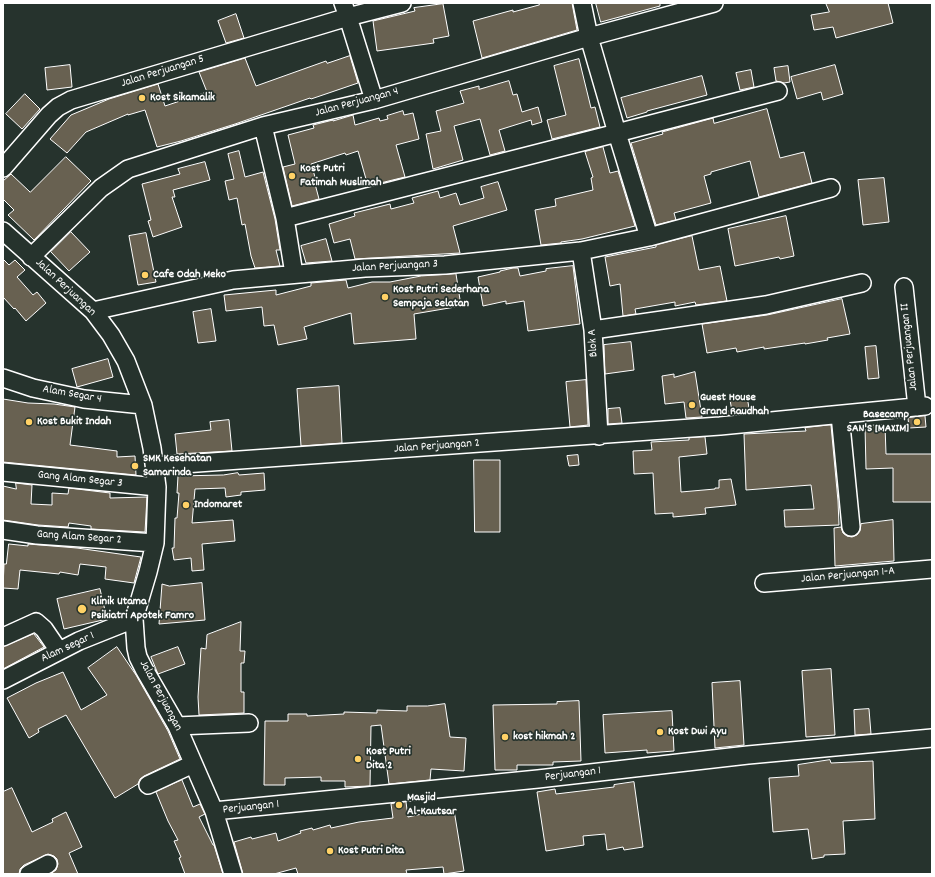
<!DOCTYPE html>
<style>
body{margin:0}
#map{position:relative;width:935px;height:877px;overflow:hidden;background:#26332d;font-family:Dekko,sans-serif}
canvas{display:block}
.frame{position:absolute;inset:0;border:4px solid #fff;pointer-events:none}
</style>
<div id="map">
<canvas width="935" height="877"></canvas>
<div class="frame"></div>
</div>
<script>
const context = document.querySelector('canvas').getContext('2d');
context.lineJoin = 'round';
function fillPath(path, color) { context.fillStyle = color; context.fill(path, 'evenodd'); }
function trace(path, color, width, dash) { context.strokeStyle = color; context.lineWidth = width; context.lineCap = dash ? 'butt' : 'round'; context.setLineDash(dash || []); context.stroke(path); }
function write(font, color, halo, rows, align = 'center') {
  context.font = font + ' Dekko,sans-serif'; context.lineWidth = 3.5; context.setLineDash([]); context.textBaseline = 'middle'; context.strokeStyle = halo; context.fillStyle = color; for (const [text, x, y, turn = 0] of rows) {
    context.save(); context.translate(x, y); context.rotate((+turn || 0) * Math.PI / 180); context.textAlign = isNaN(turn) ? turn : align; if (halo) context.strokeText(text, 0, 0); context.fillText(text, 0, 0); context.restore();
  }
}
const building = new Path2D(`
 M539 3H572L577 30 482 58 473 21 513 10V12L539 5Z
 M596 3H660V6L601 22Z
 M826 3H888L893 23 836 38 833 27 814 30 811 15 829 12Z
 M443 4 449 36 433 39 434 43 377 51 373 21 415 11 414 8Z
 M236 14 244 38 226 43 218 21Z
 M350 56 358 83 311 99 310 98 235 124 181 141 157 147 145 110 128 115V114L86 132 67 153 50 139 71 115 109 99 158 84 165 106 207 92 199 72 245 58 256 86 326 61 327 63Z
 M579 59 591 108 595 107 600 127 552 139 547 120 566 115 554 66Z
 M70 65 72 87 47 90 45 68Z
 M835 65 843 94 823 100 821 92 797 99 791 77Z
 M788 66 790 82 784 83 776 81 774 68Z
 M751 70 754 87 740 90 736 73Z
 M702 76 707 95 647 111V112L627 118 621 98Z
 M509 81 513 95 517 94 522 112 538 107 542 122 532 125 531 120 499 130 505 151 490 155 480 119 454 126 463 160 433 169 426 134 441 131 436 111 464 103 460 91 479 86V89Z
 M25 94 40 109 22 129 6 114Z
 M767 109 780 158 804 152 812 183 759 197 750 161 711 172V174L704 176 711 203 674 213 676 220 656 225 631 143 663 134 662 132 713 118 714 123Z
 M403 111 404 115 413 113 419 139 396 145 405 177 368 186 358 151 346 155 345 153 311 164 316 180H314L319 199 292 206 283 167 295 164 288 135 314 128 313 125 333 120V121L353 115 355 125 379 118 380 121 388 119 387 116Z
 M603 147 610 173 618 171 635 226 582 239 561 242V243L541 245 535 210 556 206 555 199 593 190 591 178 593 177 585 152Z
 M239 151 245 177 263 172 275 219 280 250H276L280 266 255 268 251 256 245 224 242 225 237 198 229 200 225 181 234 179 228 154Z
 M66 157 91 181 34 240 8 215 14 210 3 199V181L11 174 30 192Z
 M205 162 210 180 173 190 175 197H172L182 227 153 237 148 221 151 220 142 184 180 174 178 169Z
 M884 178 889 222 863 225 858 180Z
 M498 182 507 210 453 226 460 253 355 259 350 239 334 243 329 224 355 216 354 213 390 204 391 209 414 203 412 198 438 191 440 198 456 193 460 205 484 198 481 187Z
 M786 216 794 256 780 259 779 257 735 266 728 229Z
 M71 232 90 252 69 271 51 252Z
 M146 233 156 282 138 285 129 236Z
 M692 236 699 270 720 266 727 301 696 305 695 302 675 306V302L635 309 636 314 623 316 620 284 610 286 605 257 656 247V245Z
 M326 239 332 261 306 263 301 246Z
 M3 259 9 265 15 260 25 270 17 277 33 295 37 292 46 303 26 321 15 308 14 309 3 297Z
 M573 266 580 324 528 331 524 301 506 304V301L483 306 478 277 500 272V271L513 268H518L520 276 546 271V269Z
 M456 274 461 306 414 314 416 339 354 344 351 313 304 327 307 339 278 345 274 325 264 326 262 307 226 311 224 295 276 290V295L311 286V283L346 280 348 288 372 282H390L421 276Z
 M842 299 850 334 827 338 828 340 805 344V343L764 349V347L737 352 736 348 707 353 702 324 767 315Z
 M211 309 216 341 198 343 193 312Z
 M631 342 634 370 605 374 604 345Z
 M876 346 879 378 868 379 865 347Z
 M108 359 113 377 77 387 72 369Z
 M695 372 702 417 686 418 684 402 665 404 662 376 674 374V377Z
 M586 380 588 425 570 427 566 382Z
 M339 386 342 443 301 446 297 389Z
 M747 397 750 413 722 416V411H732L730 400Z
 M3 399 28 403 54 404 75 407 70 445 117 451V457L135 456 136 475 3 462Z
 M620 408 622 423 608 424V409Z
 M925 416 926 427 909 428 908 418Z
 M229 420 232 451 177 454 175 434 211 430 210 422Z
 M831 425 838 501 839 525 785 527 784 510 814 509 811 485 746 490 744 434 806 431 805 428Z
 M885 425 886 454H932V502H893V468L866 469 865 426Z
 M705 437 707 454 679 457 681 492 715 489V488H719V480L731 479 736 505 705 508 706 514 673 517V513L655 514 653 473 634 474 633 451 652 450 651 442 689 440V438Z
 M578 455 579 465 569 466 567 456Z
 M474 460H500V532H475Z
 M238 473 239 475 264 473 265 490 241 492V495L226 497 225 488 195 489 192 523 233 520 235 541 202 544 204 570 192 571 191 558 174 560 172 548H174L175 518H177L179 493H177L178 476 223 475Z
 M16 483 32 485 31 504 52 505V493L68 494 69 488 110 493V498L147 497 145 532 91 529V526L69 523 68 527 38 525 3 520V486L16 489Z
 M893 520 894 561 835 566 834 528 841 527 843 533 847 536 852 537 857 535 860 531 861 524Z
 M9 544 28 546V544L77 548 141 557 134 583 105 579 106 567 80 564 78 575 60 572 59 574 20 570 18 589 3 588 4 564H6Z
 M202 583 205 620 159 624 162 584 169 586Z
 M100 589 107 619 64 629 57 599Z
 M241 622 240 651H245L244 663H241V692H244V713L199 715 198 697 201 648 206 649 207 635Z
 M34 634 44 647 3 669V647Z
 M117 647 136 675 168 731 180 759 144 776 140 779 138 784 115 798 66 715 38 729 39 732 29 738 7 698 36 683 63 672 81 710 107 695 88 668Z
 M178 647 185 664 158 674 151 657Z
 M831 669 835 735 806 737 802 671Z
 M740 681 744 745 715 748 712 683Z
 M579 701 581 761 553 762V765H517V770H495L493 705 557 704V702Z
 M445 704 450 737 466 738 464 771 431 769 430 780 389 784 381 725 371 726 370 786 345 787V781H321V777L285 778V785H264L265 721H288V714H307V716L344 714V712L377 713V710L407 711V706H427Z
 M869 709 871 734 855 735 854 710Z
 M672 711 674 751 647 753V750L605 753 603 715Z
 M830 760 831 763 873 761 875 819 843 821 845 854 824 855V857L812 859 808 829 773 832 769 778 799 776 798 765Z
 M182 780 193 807 200 804 205 814 199 817 213 845H214L223 874H185L179 858 181 857 174 841 178 840 168 821 156 792Z
 M634 782 643 847 624 850 623 847 607 850 605 834 583 836 584 845 546 851 537 792 555 789 556 794 614 787V785Z
 M12 788 32 832 53 822 52 819 66 812 82 847 69 853 78 874H50L56 870 58 864 57 859 54 856 48 854 24 865 20 869 19 874H3V792Z
 M406 802 408 817 431 812 432 814 454 810 464 871 444 874 443 867 406 870 407 874H298L296 868 274 874H243L234 842 251 837 252 839 276 833 278 841 301 833 300 831 312 828 313 830 330 825 331 828 359 822 393 818 391 804Z`);
fillPath(building, '#686151');
trace(building, '#fff', 1);
const minor = new Path2D(`
 M343 3 348 17 374 100
 M582 3 589 37 617 133 778 91
 M263 126 285 218 294 274
 M3 168 49 115 58 107 71 100 348 17 402 3
 M285 218 617 133 649 237
 M3 231 93 311 111 335 126 361 143 405 152 448 157 487 155 543 148 572 134 619 136 648 138 657 144 669 177 726 214 811 233 874
 M581 251 593 330 599 436
 M31 257 101 188 128 169 263 126 374 100 589 37 714 3
 M904 287 917 407
 M93 311 233 280 365 268 445 265 581 251 649 237 831 188
 M593 330 766 305 862 283
 M3 378 33 388 84 399 143 405
 M840 415 851 527
 M155 466 720 426 925 406
 M3 472 157 487
 M3 530 37 535 155 543
 M764 583 932 569
 M3 637 36 622 44 629 59 651
 M3 680 79 641 134 619
 M177 726 249 723
 M148 785 193 764
 M214 811 538 779 748 755 932 738
 M29 874 48 864`);
trace(minor, '#fff', 20);
trace(minor, '#26332d', 17);
for (const [x, y, r, color] of [
 [142,98,4,"#ffd166"],
 [292,176,4,"#ffd166"],
 [145,275,4,"#ffd166"],
 [385,297,4,"#ffd166"],
 [692,405,4,"#ffd166"],
 [29,422,4,"#ffd166"],
 [917,422,4,"#ffd166"],
 [135,466,4,"#ffd166"],
 [186,505,4,"#ffd166"],
 [82,609,5,"#ffd166"],
 [660,732,4,"#ffd166"],
 [505,737,4,"#ffd166"],
 [358,759,4,"#ffd166"],
 [399,805,4,"#ffd166"],
 [330,851,4,"#ffd166"]
]) { const dot = new Path2D(); dot.arc(x, y, r, 0, 2 * Math.PI); context.fillStyle = color; context.fill(dot); trace(dot, '#26332d', 1.5); }
write('12px', '#fff', '#26332d', [
 ["Jalan Perjuangan 5",163,72,-17],
 ["Jalan Perjuangan 4",357,103,-15],
 ["Jalan Perjuangan 3",395,267,-3],
 ["Jalan Perjuangan",65,288,43],
 ["Blok A",594,343,-94],
 ["Jalan Perjuangan II",910,347,-96],
 ["Alam Segar 4",72,395,10],
 ["Jalan Perjuangan 2",437,447,-4],
 ["Gang Alam Segar 3",80,480,6],
 ["Gang Alam Segar 2",79,538,4],
 ["Jalan Perjuangan 1-A",848,576,-5],
 ["Alam segar 1",68,648,-25],
 ["Jalan Perjuangan",160,696,62],
 ["Perjuangan 1",573,775,-7],
 ["Perjuangan 1",251,808,-6]
]);
write('bold 12px', '#fff', '#26332d', [
 ["Kost Sikamalik",150,98],
 ["Kost Putri",300,169],
 ["Fatimah Muslimah",300,183],
 ["Cafe Odah Meko",153,275],
 ["Kost Putri Sederhana",393,290],
 ["Sempaja Selatan",393,304],
 ["Guest House",700,398],
 ["Grand Raudhah",700,412],
 ["Basecamp",909,415,"right"],
 ["SAN'S [MAXIM]",909,429,"right"],
 ["Kost Bukit Indah",37,422],
 ["SMK Kesehatan",143,459],
 ["Samarinda",143,473],
 ["Indomaret",194,505],
 ["Klinik Utama",91,602],
 ["Psikiatri Apotek Famro",91,616],
 ["Kost Dwi Ayu",668,732],
 ["kost hikmah 2",513,737],
 ["Kost Putri",366,752],
 ["Dita 2",366,766],
 ["Masjid",407,798],
 ["Al-Kautsar",407,812],
 ["Kost Putri Dita",338,851]
], 'left');
</script>
